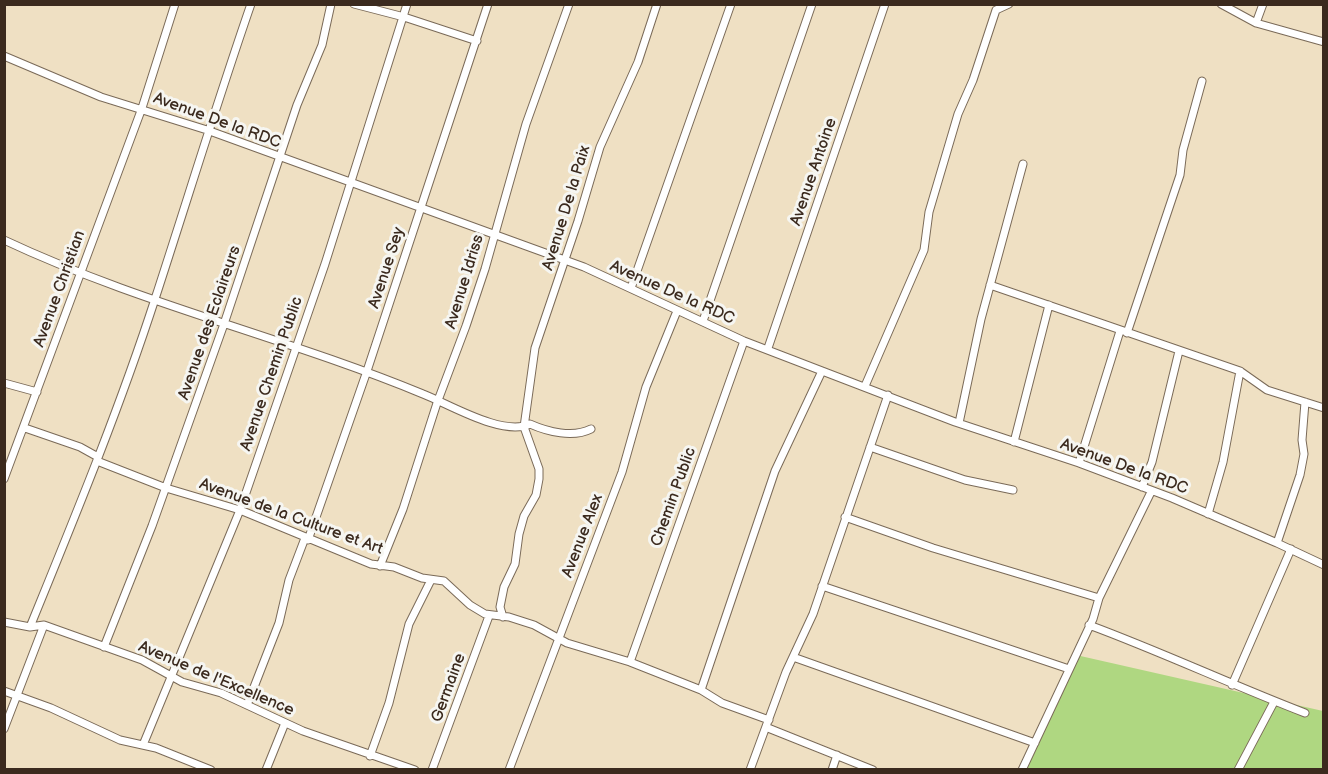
<!DOCTYPE html>
<style>
body{margin:0}
#map{position:relative;width:1328px;height:774px;overflow:hidden;background:#efe0c3;font-family:"Balsamiq Sans",sans-serif}
canvas{display:block}
.frame{position:absolute;inset:0;border:6px solid #3b2a1e;pointer-events:none}
</style>
<div id="map">
<canvas width="1328" height="774"></canvas>
<div class="frame"></div>
</div>
<script>
const context = document.querySelector('canvas').getContext('2d');
context.lineJoin = 'round';
function fillPath(path, color) { context.fillStyle = color; context.fill(path, 'evenodd'); }
function trace(path, color, width, dash) { context.strokeStyle = color; context.lineWidth = width; context.lineCap = dash ? 'butt' : 'round'; context.setLineDash(dash || []); context.stroke(path); }
function write(font, color, halo, rows, align = 'center') {
  context.font = font + ' "Balsamiq Sans",sans-serif'; context.lineWidth = 6; context.setLineDash([]); context.textBaseline = 'middle'; context.strokeStyle = halo; context.fillStyle = color; for (const [text, x, y, turn = 0] of rows) {
    context.save(); context.translate(x, y); context.rotate((+turn || 0) * Math.PI / 180); context.textAlign = isNaN(turn) ? turn : align; if (halo) context.strokeText(text, 0, 0); context.fillText(text, 0, 0); context.restore();
  }
}
fillPath(new Path2D(`
 M1076 655 1323 711V769L1019 770Z`), '#afd781');
const minor = new Path2D(`
 M354 4 404 17 477 41
 M1221 4 1256 23 1324 42
 M1256 23 1263 4
 M4 56 101 97 207 130 584 267 744 341 955 422 1079 463 1172 498 1277 543 1324 565
 M4 240C140 304 285 337 423 394 449 404 503 437 530 424 548 432 573 438 591 429
 M990 285 1240 371 1267 390 1324 408
 M631 288 731 4
 M703 321 812 4
 M1127 333 1180 175 1183 150 1202 81
 M768 348 885 4
 M4 383 37 392
 M865 386 924 250 929 212 958 114 973 80 996 10 1009 4
 M959 423 981 319 1023 164
 M25 428 80 447 98 457
 M1014 442 1049 305
 M870 447 965 480 1013 490
 M97 461 166 488 240 510 371 564 394 567 422 578 444 581 470 605 485 614 509 617 534 625 567 643 630 662 701 690 722 703 769 720
 M1079 463 1120 331
 M4 479 142 108 175 4
 M1142 487 1152 462 1179 351
 M1208 514 1223 462 1240 371
 M845 517 933 548 1099 598
 M308 540 367 371 488 4
 M1277 543 1300 475 1304 454 1302 440 1305 402
 M380 566 403 509 437 403 466 326 485 269 526 124 569 4
 M822 586 1069 669
 M503 617 500 607 504 587 515 564 519 534 524 516 536 495 539 479V469L524 427 535 348 578 221 600 147 638 62 657 4
 M4 622 30 627 44 625 142 660 182 682 221 693 303 731 415 770
 M1089 625C1162 652 1232 685 1305 713
 M30 627C74 519 119 410 155 299 187 201 217 102 251 4
 M104 647 152 526 224 324 297 105 322 45 331 4
 M793 657 1035 743
 M630 662 744 341
 M1232 685 1291 549
 M701 690 775 471 822 371
 M4 691 51 708 120 740 156 748 211 770
 M247 705 279 623 289 580 305 538
 M768 728 873 770
 M4 729 44 625
 M143 745 240 510 325 264 407 4
 M370 756 389 703 409 624 431 580
 M266 770 285 723
 M432 770 489 616
 M509 770 622 472 646 387 677 311
 M750 770 786 672 813 614 888 395
 M832 770 837 755
 M1022 770 1093 619 1099 598 1151 492
 M1238 770 1274 702`);
trace(minor, '#7a6a58', 9);
trace(minor, '#fff', 7);
write('16px', '#3b2a1e', '#f6f6f2', [
 ["Avenue De la RDC",217,121,20],
 ["Avenue Antoine",814,172,-71],
 ["Avenue De la Paix",567,208,-73],
 ["Avenue Sey",387,268,-72],
 ["Avenue Idriss",465,282,-73],
 ["Avenue Christian",60,289,-70],
 ["Avenue De la RDC",672,293,24],
 ["Avenue des Eclaireurs",210,323,-71],
 ["Avenue Chemin Public",272,374,-71],
 ["Avenue De la RDC",1124,467,20],
 ["Chemin Public",674,497,-70],
 ["Avenue de la Culture et Art",291,517,20],
 ["Avenue Alex",583,536,-69],
 ["Avenue de l'Excellence",216,679,23],
 ["Germaine",449,688,-70]
]);
</script>
